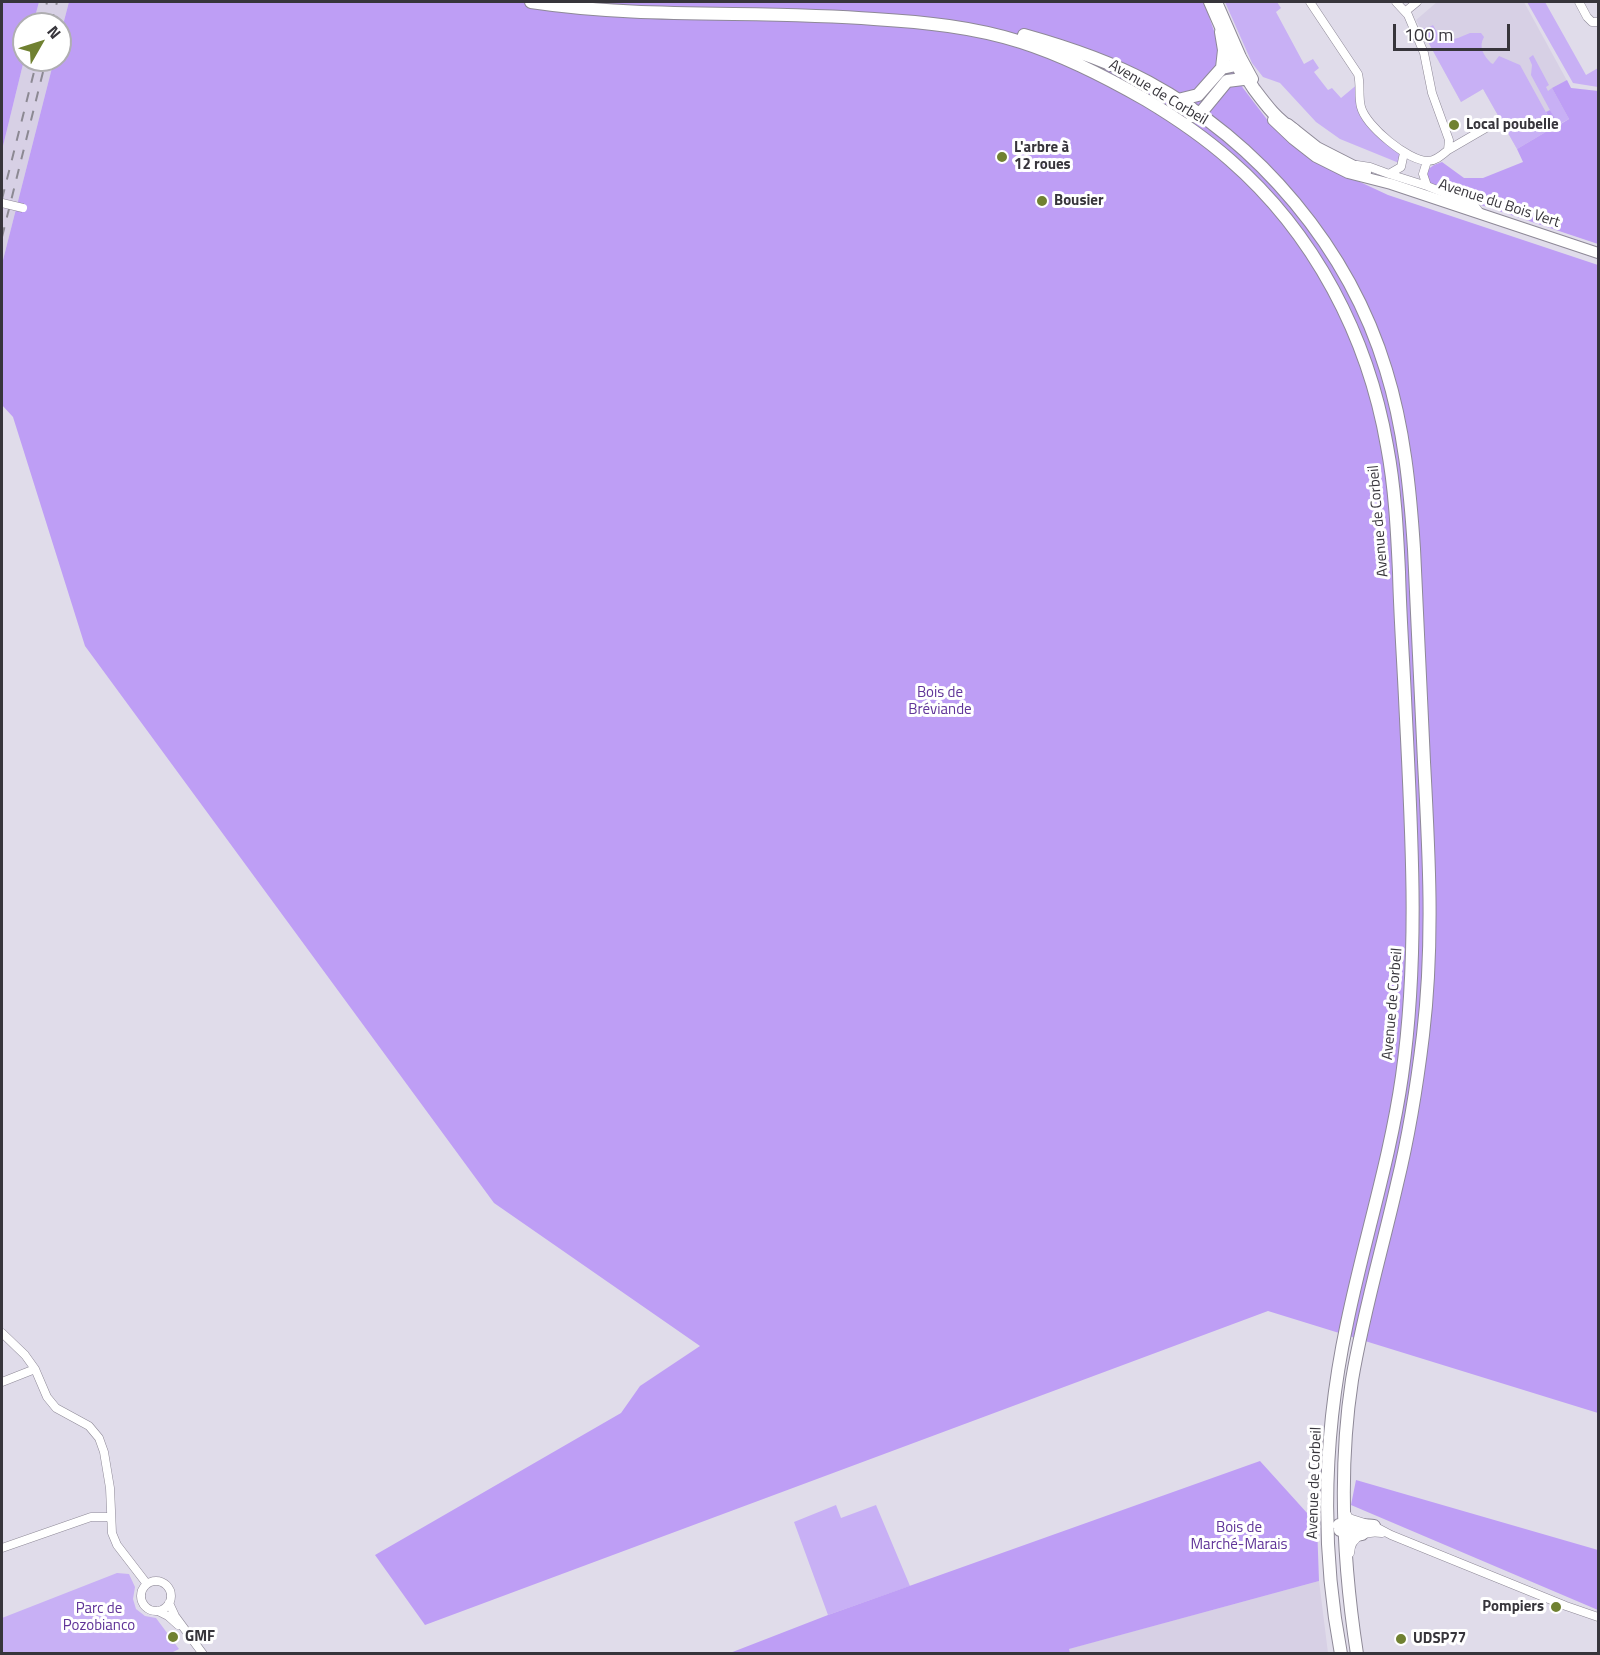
<!DOCTYPE html>
<meta charset="utf-8">
<style>
body{margin:0}
#map{position:relative;width:1600px;height:1655px;overflow:hidden;background:#e0dcea;font-family:"Titillium Web",sans-serif}
canvas{display:block}
.frame{position:absolute;inset:0;border:3px solid #37353b;pointer-events:none}
.north{position:absolute;left:12px;top:12px;width:60px;height:60px;box-sizing:border-box;background:#fff;border:2px solid #afaeb1;border-radius:50%;rotate:51deg;font-size:16px;font-weight:700;line-height:24px;text-align:center;color:#37353b}
.north::after{content:'';display:block;margin:auto;width:21px;height:27px;background:#708131;clip-path:polygon(50% 0,100% 100%,50% 72%,0 100%)}
.scale{position:absolute;left:1393px;top:24px;width:117px;height:27px;box-sizing:border-box;border:3px solid #37353b;border-top:0;padding-left:8px;font-size:18px;line-height:21px;white-space:nowrap;color:#37353b;-webkit-text-stroke:4px #fff;paint-order:stroke}
</style>
<div id="map">
<canvas width="1600" height="1655"></canvas>
<div class="frame"></div>
<div class="north">N</div>
<div class="scale">100 m</div>
</div>
<script>
const context = document.querySelector('canvas').getContext('2d');
context.lineJoin = 'round';
function fillPath(path, color) { context.fillStyle = color; context.fill(path, 'evenodd'); }
function trace(path, color, width, dash) { context.strokeStyle = color; context.lineWidth = width; context.lineCap = dash ? 'butt' : 'round'; context.setLineDash(dash || []); context.stroke(path); }
function write(font, color, halo, rows, align = 'center') {
  context.font = font + ' "Titillium Web",sans-serif'; context.lineWidth = 6; context.setLineDash([]); context.textBaseline = 'middle'; context.strokeStyle = halo; context.fillStyle = color; for (const [text, x, y, turn = 0] of rows) {
    context.save(); context.translate(x, y); context.rotate((+turn || 0) * Math.PI / 180); context.textAlign = isNaN(turn) ? turn : align; if (halo) context.strokeText(text, 0, 0); context.fillText(text, 0, 0); context.restore();
  }
}
fillPath(new Path2D(`
 M39 2H69L60 36V24H33Z
 M1437 2H1524L1571 88 1598 91V129L1550 110 1546 113 1554 127 1517 149 1483 89 1461 102 1416 20Z
 M24 60H54L2 264V150Z
 M1319 1581 1328 1653 1070 1654 1068 1649Z`), '#d7d0e5');
fillPath(new Path2D(`
 M1225 2H1277L1281 8 1276 12 1304 64 1313 59 1319 68 1314 72 1328 90 1332 88 1341 98 1359 83V106L1400 153 1399 163 1340 139 1316 122 1280 83 1263 77 1252 63Z
 M1527 2H1545L1586 75 1598 68V87L1573 83Z
 M1433 25 1442 41 1447 38 1449 40 1458 38 1470 33H1481L1484 37C1478 47 1484 56 1491 63L1493 64 1499 56 1520 65 1554 127 1517 149 1483 89 1461 102 1421 29 1424 28 1426 29Z
 M1533 55 1549 85 1546 87 1548 91 1552 88 1569 119 1558 125 1531 75 1532 65 1529 58Z
 M836 1505 841 1518 876 1505 910 1586 828 1615 794 1522Z
 M117 1573 129 1574 135 1587 133 1599 136 1609 145 1616 156 1618 179 1649 169 1654 2 1653V1618Z`), '#c8b0f5');
fillPath(new Path2D(`
 M2 2H39L33 24H24V60L2 150Z
 M69 2H1204L1221 51 1243 88 1272 126 1315 161 1388 195 1598 265V1413L1268 1311 425 1625 375 1555 621 1413 640 1386 700 1346 494 1203 85 646 13 417 2 405V264L54 60H60V36Z
 M1567 80 1571 88 1598 91V244L1466 200 1431 185 1428 180 1427 170 1434 165 1442 162 1464 178H1483L1523 162 1517 149 1554 127 1546 112 1550 110 1559 125 1569 119 1552 88Z
 M1260 1461 1317 1524 1319 1581 1069 1649 1070 1653H730L828 1615Z
 M1356 1480 1598 1550V1610L1351 1505Z`), '#be9ef5');
const street = new Path2D(`
 M1310 2 1358 74C1361 85 1358 96 1361 107 1366 126 1408 161 1428 161 1436 161 1442 155 1448 150L1449 140 1432 93 1424 53 1408 15 1396 2
 M1579 2 1587 17 1592 22H1598
 M1406 11 1417 2
 M1448 150 1491 125
 M1427 161 1423 174 1427 186 1474 205 1480 213
 M1357 165 1370 167 1389 174 1401 167 1404 153
 M1389 174 1427 186
 M2 1333 25 1355 35 1369 47 1397 56 1408 89 1426 99 1438 104 1452 110 1488 112 1533 117 1545 147 1584
 M2 1382 35 1369
 M1345 1511 1349 1518 1374 1526 1391 1535 1566 1606 1598 1617
 M2 1548 91 1517H107L111 1519
 M1350 1553C1351 1535 1367 1531 1382 1533
 M141 1596a15 15 0 1 1 30 0a15 15 0 1 1-30 0Z
 M169 1603 175 1616 203 1654
 M158 1611 168 1616 178 1625`);
const secondary = new Path2D(`
 M1209 2 1240 73
 M1217 2 1241 57 1253 79
 M1273 120 1293 139 1316 157 1348 173 1391 184 1598 253
 M1288 124 1317 147 1366 172`);
const primary = new Path2D(`
 M531 2C644 19 760 10 874 19 924 22 974 27 1021 42 1065 56 1106 77 1146 100 1176 118 1204 137 1230 160 1314 233 1368 336 1387 446 1395 488 1397 530 1399 572 1400 614 1403 656 1405 698 1411 824 1420 950 1402 1076 1390 1160 1364 1240 1347 1323 1324 1431 1320 1544 1341 1654
 M1024 35C1067 47 1109 61 1148 82 1259 142 1349 248 1386 370 1404 428 1410 488 1414 549 1418 620 1420 691 1424 762 1429 853 1434 944 1423 1035 1417 1085 1409 1135 1397 1184 1382 1250 1363 1314 1352 1380 1338 1471 1343 1563 1357 1654
 M1222 68 1236 65C1244 72 1248 80 1254 89 1266 105 1277 120 1294 130
 M1178 100 1198 95 1222 68 1224 50 1221 32
 M1192 116 1199 115 1227 81 1243 79
 M1339 1525C1347 1531 1352 1535 1362 1534
 M1340 1530C1352 1523 1360 1525 1374 1526`);
trace(street, '#8e8997', 9);
trace(secondary, '#8e8997', 12);
trace(primary, '#8e8997', 14);
trace(street, '#fff', 8);
trace(secondary, '#fff', 10);
trace(primary, '#fff', 12);
trace(new Path2D(`
 M42 24 47 2
 M51 24 57 2
 M2 199 37 60
 M2 237 46 60`), '#8c8993', 2, [10, 10]);
const streetBridge = new Path2D(`
 M2 203 23 208`);
trace(streetBridge, '#8e8997', 9, []);
trace(streetBridge, '#fff', 8);
for (const [x, y, r, color] of [
 [1454,125,6,"#708131"],
 [1002,157,6,"#708131"],
 [1042,201,6,"#708131"],
 [1556,1607,6,"#708131"],
 [173,1637,6,"#708131"],
 [1401,1639,6,"#708131"]
]) { const dot = new Path2D(); dot.arc(x, y, r, 0, 2 * Math.PI); context.fillStyle = color; context.fill(dot); trace(dot, '#fff', 2); }
write('15px', '#37353b', '#fff', [
 ["Avenue de Corbeil",1158,93,31],
 ["Avenue du Bois Vert",1499,204,18],
 ["Avenue de Corbeil",1379,521,-95],
 ["Avenue de Corbeil",1393,1004,-85],
 ["Avenue de Corbeil",1315,1483,-88]
]);
write('bold 15px', '#37353b', '#fff', [
 ["Local poubelle",1466,125],
 ["L'arbre à",1014,148],
 ["12 roues",1014,165],
 ["Bousier",1054,201],
 ["Pompiers",1544,1607,"right"],
 ["GMF",185,1637],
 ["UDSP77",1413,1639]
], 'left');
write('15px', '#603498', '#fff', [
 ["Bois de",940,693],
 ["Bréviande",940,710],
 ["Bois de",1239,1528],
 ["Marché-Marais",1239,1545],
 ["Parc de",99,1609],
 ["Pozobianco",99,1626]
]);
</script>
